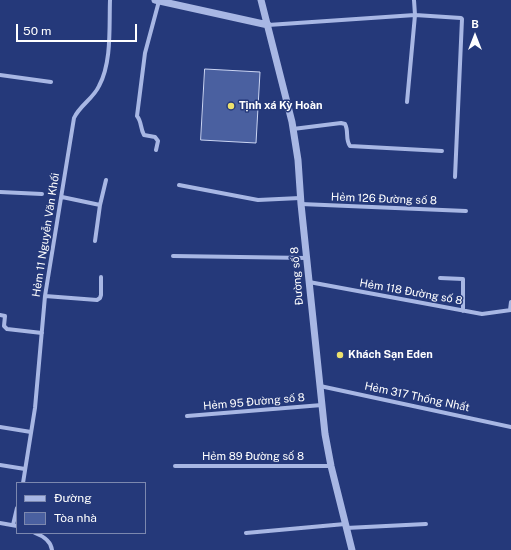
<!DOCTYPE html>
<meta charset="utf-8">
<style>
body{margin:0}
#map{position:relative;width:511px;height:550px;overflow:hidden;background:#25397a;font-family:"Public Sans",sans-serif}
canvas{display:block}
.legend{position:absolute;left:16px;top:482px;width:130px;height:52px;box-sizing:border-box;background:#25397a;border:1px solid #7c88af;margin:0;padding:5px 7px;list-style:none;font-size:12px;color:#fff}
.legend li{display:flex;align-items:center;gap:8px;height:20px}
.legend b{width:20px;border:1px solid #7c88af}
.north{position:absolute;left:455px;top:16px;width:40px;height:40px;-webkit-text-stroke:3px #25397a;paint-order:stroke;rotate:0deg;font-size:11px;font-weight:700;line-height:16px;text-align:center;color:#fff}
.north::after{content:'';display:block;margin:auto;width:14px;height:18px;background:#fff;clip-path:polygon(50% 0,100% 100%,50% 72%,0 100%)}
.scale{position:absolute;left:16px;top:24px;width:121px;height:18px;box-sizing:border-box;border:2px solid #fff;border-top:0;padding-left:5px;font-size:12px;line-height:14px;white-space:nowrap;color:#fff;-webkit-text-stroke:3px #25397a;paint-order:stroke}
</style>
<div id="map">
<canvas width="511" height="550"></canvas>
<ul class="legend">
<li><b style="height:5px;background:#a8b7e4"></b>Đường</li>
<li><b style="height:11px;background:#4a60a0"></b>Tòa nhà</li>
</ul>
<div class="north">B</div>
<div class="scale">50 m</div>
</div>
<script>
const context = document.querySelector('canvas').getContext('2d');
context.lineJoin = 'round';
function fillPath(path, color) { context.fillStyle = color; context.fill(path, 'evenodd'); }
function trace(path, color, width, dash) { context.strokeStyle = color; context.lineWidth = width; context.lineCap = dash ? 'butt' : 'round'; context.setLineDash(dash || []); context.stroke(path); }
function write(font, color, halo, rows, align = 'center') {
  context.font = font + ' "Public Sans",sans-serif'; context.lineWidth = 3; context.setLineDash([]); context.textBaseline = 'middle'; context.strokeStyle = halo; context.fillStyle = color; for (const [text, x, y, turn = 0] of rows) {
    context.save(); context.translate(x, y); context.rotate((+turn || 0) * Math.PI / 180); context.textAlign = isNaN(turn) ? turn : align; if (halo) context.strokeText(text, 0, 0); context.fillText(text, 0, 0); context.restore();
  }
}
const building = new Path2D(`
 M205 69 260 72 256 143 201 140Z`);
fillPath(building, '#4a60a0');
trace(building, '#cbd5f3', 1);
trace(new Path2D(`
 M268 25 415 15 461 18 462 19 455 177
 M0 75 51 82
 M407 102 415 15 414 0
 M293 129 341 123 345 124C349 131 345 139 350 146L442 151
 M156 150 158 141 155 137 144 135C140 128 142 122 137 116L145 53 159 1
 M179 185 258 200 300 198
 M0 192 42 194
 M62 197 100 205
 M301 204 466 211
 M95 241 100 205 106 180
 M173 256 307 258
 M440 278 463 279V311
 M309 282 482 314 511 310
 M45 296 97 300 100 298 101 295V277
 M510 310 511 302
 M0 315 5 316 4 326 7 329 42 333
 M320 386 511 427
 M187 416 322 405
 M0 427 31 432
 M0 465 25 469
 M175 466H331
 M23 483 35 408 45 296 74 118C80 105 93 99 99 86 112 62 109 27 110 0
 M0 523 17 526
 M13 525 17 508
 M346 528 426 524
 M35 533C43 536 51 541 52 550
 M246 533 345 524`), '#a8b7e4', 4);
trace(new Path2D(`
 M155 0 268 25
 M261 0 292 122 298 160 301 204 325 434 331 466 352 550`), '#a8b7e4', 7);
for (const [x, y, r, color] of [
 [231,106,4,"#ede16d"],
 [340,355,4,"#ede16d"]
]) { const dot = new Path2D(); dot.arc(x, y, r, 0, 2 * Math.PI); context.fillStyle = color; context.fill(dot); trace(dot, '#25397a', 1.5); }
write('bold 11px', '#fff', '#25397a', [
 ["Tịnh xá Kỳ Hoàn",239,106],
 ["Khách Sạn Eden",348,355]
], 'left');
write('11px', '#fff', '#25397a', [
 ["Hẻm 126 Đường số 8",384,199,2],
 ["Hẻm 11 Nguyễn Văn Khối",46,235,-81],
 ["Đường số 8",297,276,-95],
 ["Hẻm 118 Đường số 8",411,292,10],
 ["Hẻm 317 Thống Nhất",417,397,12],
 ["Hẻm 95 Đường số 8",254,402,-5],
 ["Hẻm 89 Đường số 8",253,457]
]);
</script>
